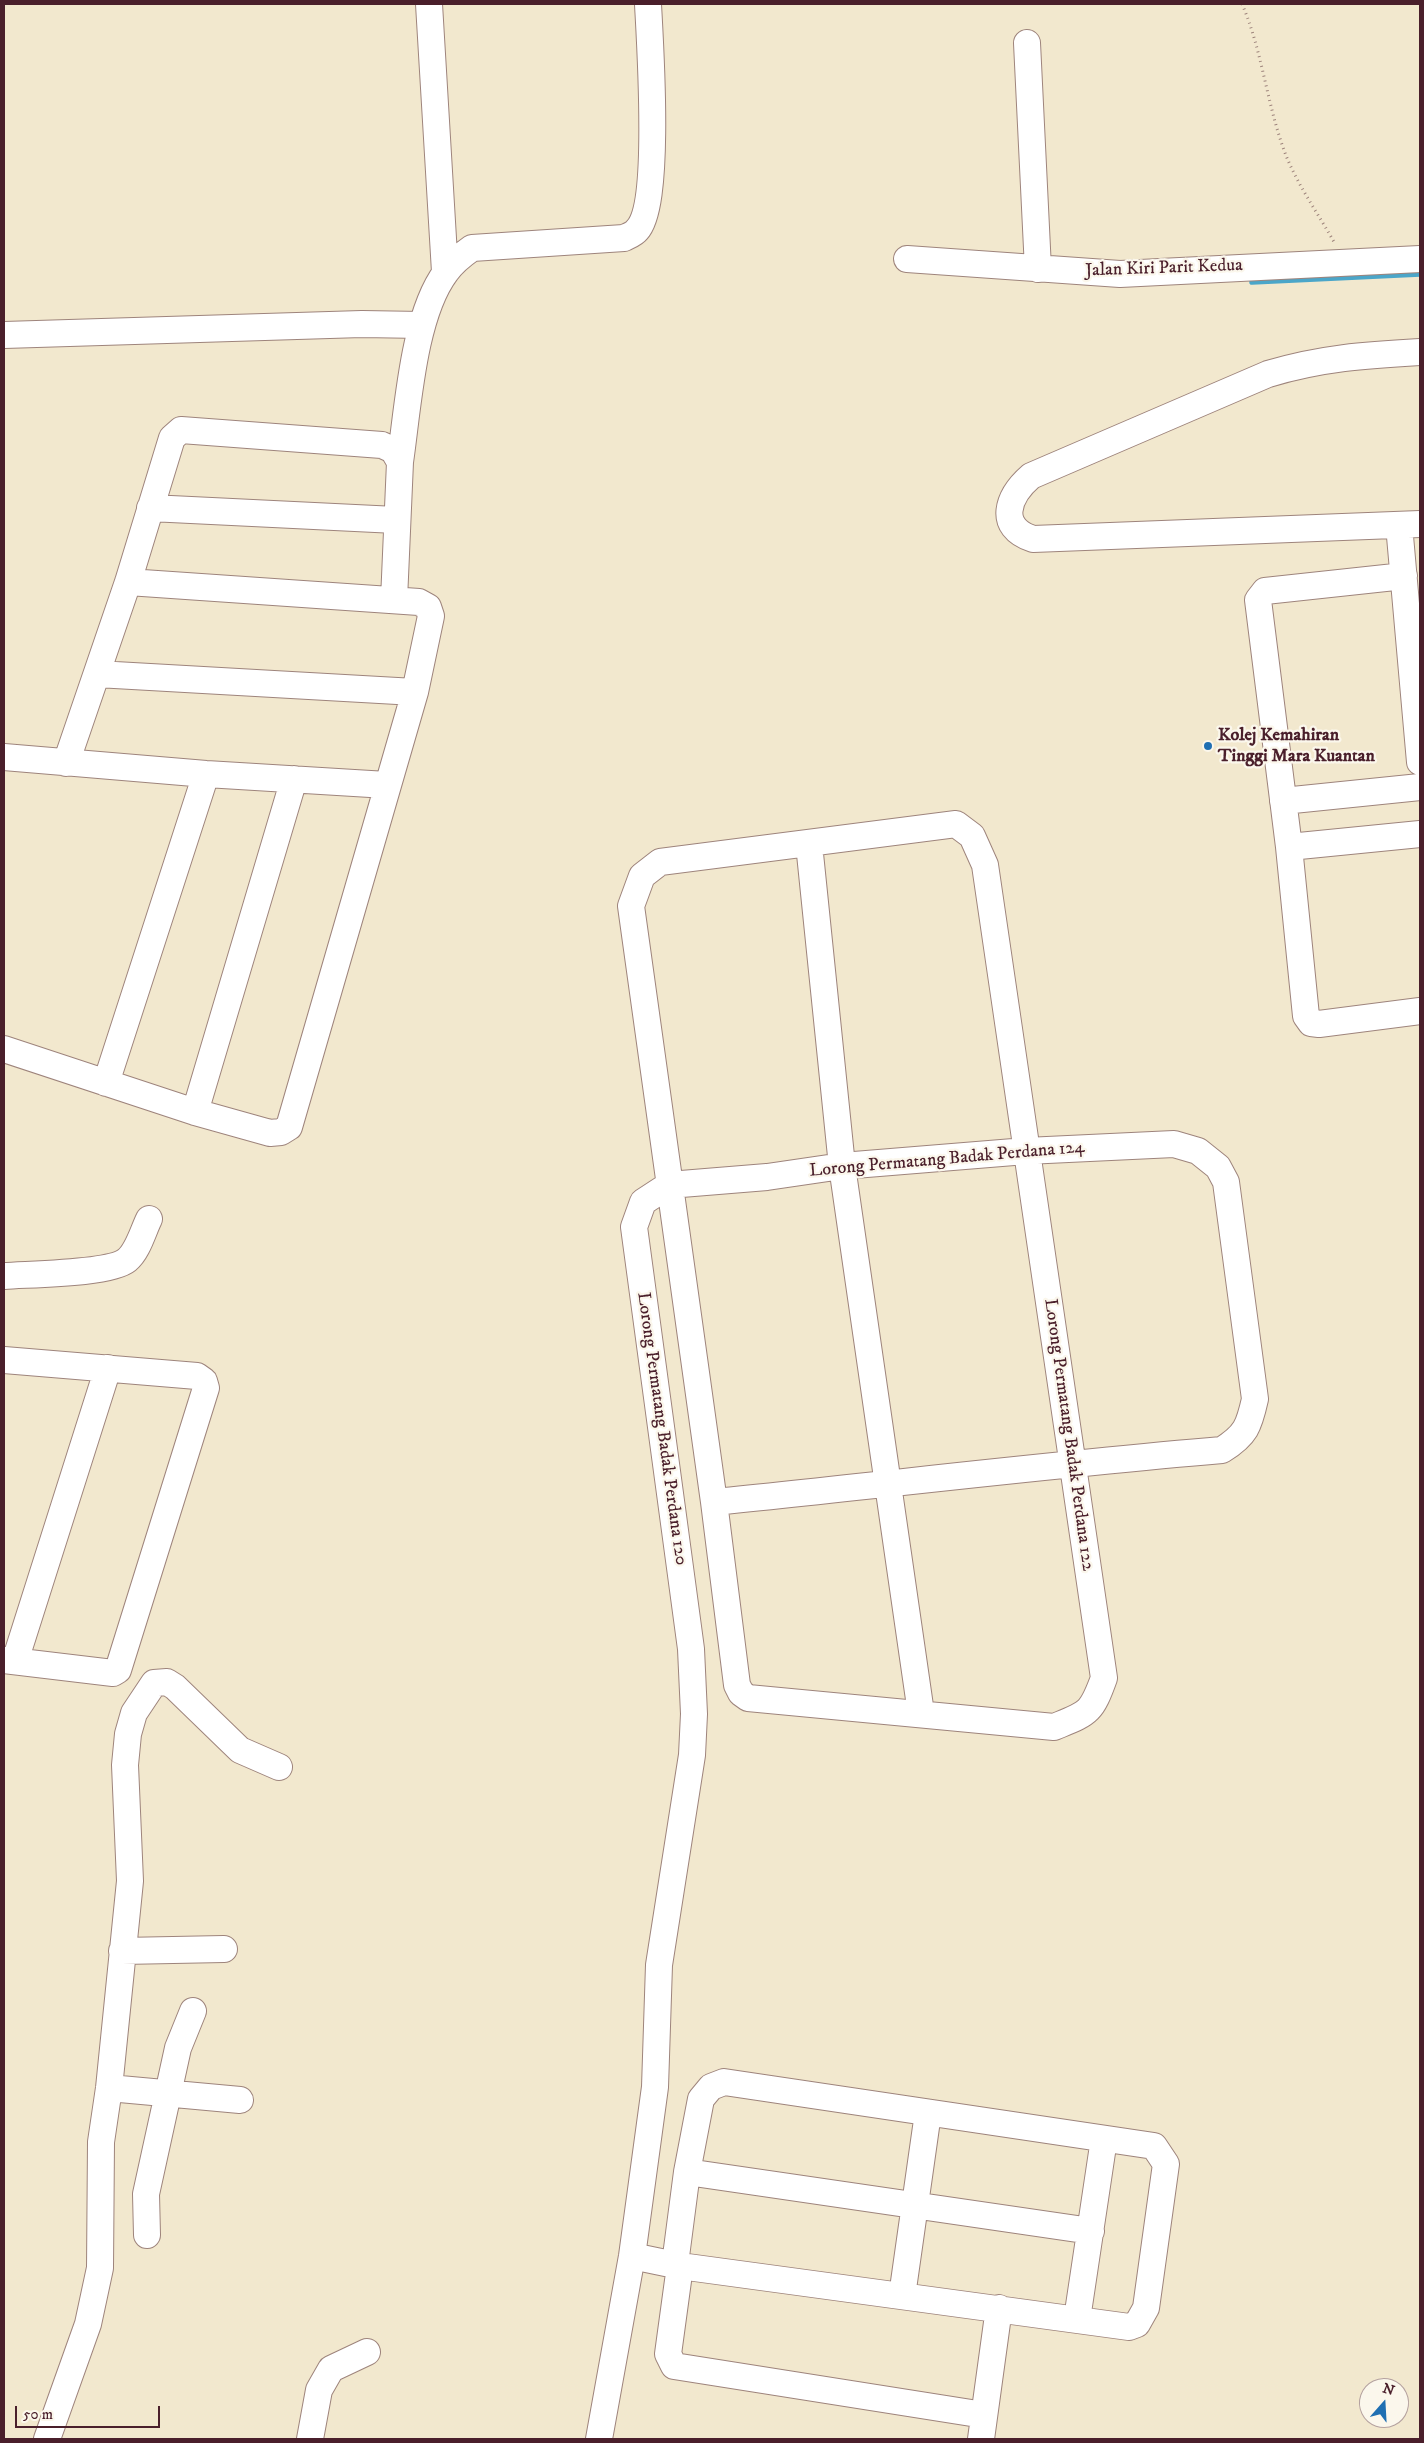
<!DOCTYPE html>
<style>
body{margin:0}
#map{position:relative;width:1424px;height:2443px;overflow:hidden;background:#f2e8ce;font-family:"IM FELL DW Pica",serif}
canvas{display:block}
.frame{position:absolute;inset:0;border:5px solid #4a1f2b;pointer-events:none}
.north{position:absolute;left:1359px;top:2378px;width:50px;height:50px;box-sizing:border-box;background:#fbf7ec;border:1px solid #b4a19f;border-radius:50%;rotate:19deg;font-size:14px;font-weight:700;line-height:20px;text-align:center;color:#4a1f2b}
.north::after{content:'';display:block;margin:auto;width:18px;height:22px;background:#1f6fb2;clip-path:polygon(50% 0,100% 100%,50% 72%,0 100%)}
.scale{position:absolute;left:15px;top:2406px;width:145px;height:22px;box-sizing:border-box;border:2px solid #4a1f2b;border-top:0;padding-left:6px;font-size:15px;line-height:18px;white-space:nowrap;color:#4a1f2b;-webkit-text-stroke:4px #fbf7ec;paint-order:stroke}
</style>
<div id="map">
<canvas width="1424" height="2443"></canvas>
<div class="frame"></div>
<div class="north">N</div>
<div class="scale">50 m</div>
</div>
<script>
const context = document.querySelector('canvas').getContext('2d');
context.lineJoin = 'round';
function trace(path, color, width, dash) { context.strokeStyle = color; context.lineWidth = width; context.lineCap = dash ? 'butt' : 'round'; context.setLineDash(dash || []); context.stroke(path); }
function write(font, color, halo, rows, align = 'center') {
  context.font = font + ' "IM FELL DW Pica",serif'; context.lineWidth = 4.5; context.setLineDash([]); context.textBaseline = 'middle'; context.strokeStyle = halo; context.fillStyle = color; for (const [text, x, y, turn = 0] of rows) {
    context.save(); context.translate(x, y); context.rotate((+turn || 0) * Math.PI / 180); context.textAlign = isNaN(turn) ? turn : align; if (halo) context.strokeText(text, 0, 0); context.fillText(text, 0, 0); context.restore();
  }
}
trace(new Path2D(`
 M1252 282 1420 274`), '#4ba6c9', 5.5);
const minor = new Path2D(`
 M429 4 445 272
 M1027 43 1038 269
 M907 259 1120 274 1420 259
 M4 335 362 324 422 325
 M1420 352C1366 355 1321 358 1268 374L1031 476C1008 496 996 527 1033 539L1420 524
 M400 462C408 408 413 316 446 272 453 262 462 255 472 248L624 238C628 236 634 234 637 230 661 205 650 43 648 4
 M150 508 396 520
 M1399 525 1420 762
 M1404 576 1265 591 1258 600 1289 847 1306 1016 1311 1023 1319 1024 1420 1011
 M97 674 415 692
 M4 757 206 774 387 785
 M66 763 128 582 172 438 181 430 382 445 393 450 400 462 394 600
 M1283 801 1420 787
 M956 824 972 836 985 865 1104 1678C1091 1714 1088 1713 1054 1727L748 1698 741 1693 737 1685 714 1502 631 906 642 876 660 862Z
 M809 844 842 1166 921 1713
 M1289 847 1420 834
 M4 1049 195 1112 270 1133 281 1132 289 1127 415 692 431 616 428 607 419 602 128 582
 M106 1083 206 774
 M195 1112 294 779
 M4 1276C29 1274 110 1274 127 1260 138 1251 143 1231 149 1219
 M4 1360 197 1376 204 1381 206 1388 118 1670 113 1673 4 1660
 M15 1661 108 1368
 M122 1951 224 1949
 M109 2088 240 2100
 M687 2172 1091 2231
 M147 2235 146 2194 178 2048 193 2011
 M632 2256 680 2266 1129 2327 1137 2324 1146 2308 1166 2164 1154 2146 724 2082 711 2087 701 2099 687 2172 675 2264
 M680 2266 668 2354 674 2366 984 2415
 M902 2296 928 2113
 M1077 2319 1104 2139
 M47 2439 88 2324 100 2268 101 2142 109 2088 130 1881 125 1765 128 1734 134 1713 154 1683 167 1682 175 1687 240 1750 279 1767
 M310 2439 319 2390 331 2369 367 2352
 M599 2439 632 2256 655 2087 659 1965 692 1755 694 1714 691 1649 634 1227 643 1202 669 1185 767 1177 842 1166 1026 1151 1174 1144 1198 1151 1218 1167 1226 1182 1255 1399C1249 1426 1246 1435 1222 1450 1053 1464 884 1485 714 1502
 M981 2439 999 2308`);
trace(minor, '#9e847c', 28);
trace(new Path2D(`
 M1242 4C1263 52 1267 108 1287 158 1299 187 1319 215 1334 242`), '#9e847c', 3, [1, 4]);
trace(minor, '#fff', 26);
for (const [x, y, r, color] of [
 [1208,746,5,"#1f6fb2"]
]) { const dot = new Path2D(); dot.arc(x, y, r, 0, 2 * Math.PI); context.fillStyle = color; context.fill(dot); trace(dot, '#fbf7ec', 2); }
write('18px', '#4a1f2b', '#fbf7ec', [
 ["Jalan Kiri Parit Kedua",1164,269,-2],
 ["Lorong Permatang Badak Perdana 124",947,1160,-5],
 ["Lorong Permatang Badak Perdana 120",661,1429,82],
 ["Lorong Permatang Badak Perdana 122",1068,1435,82]
]);
write('bold 18px', '#4a1f2b', '#fbf7ec', [
 ["Kolej Kemahiran",1218,736],
 ["Tinggi Mara Kuantan",1218,757]
], 'left');
</script>
